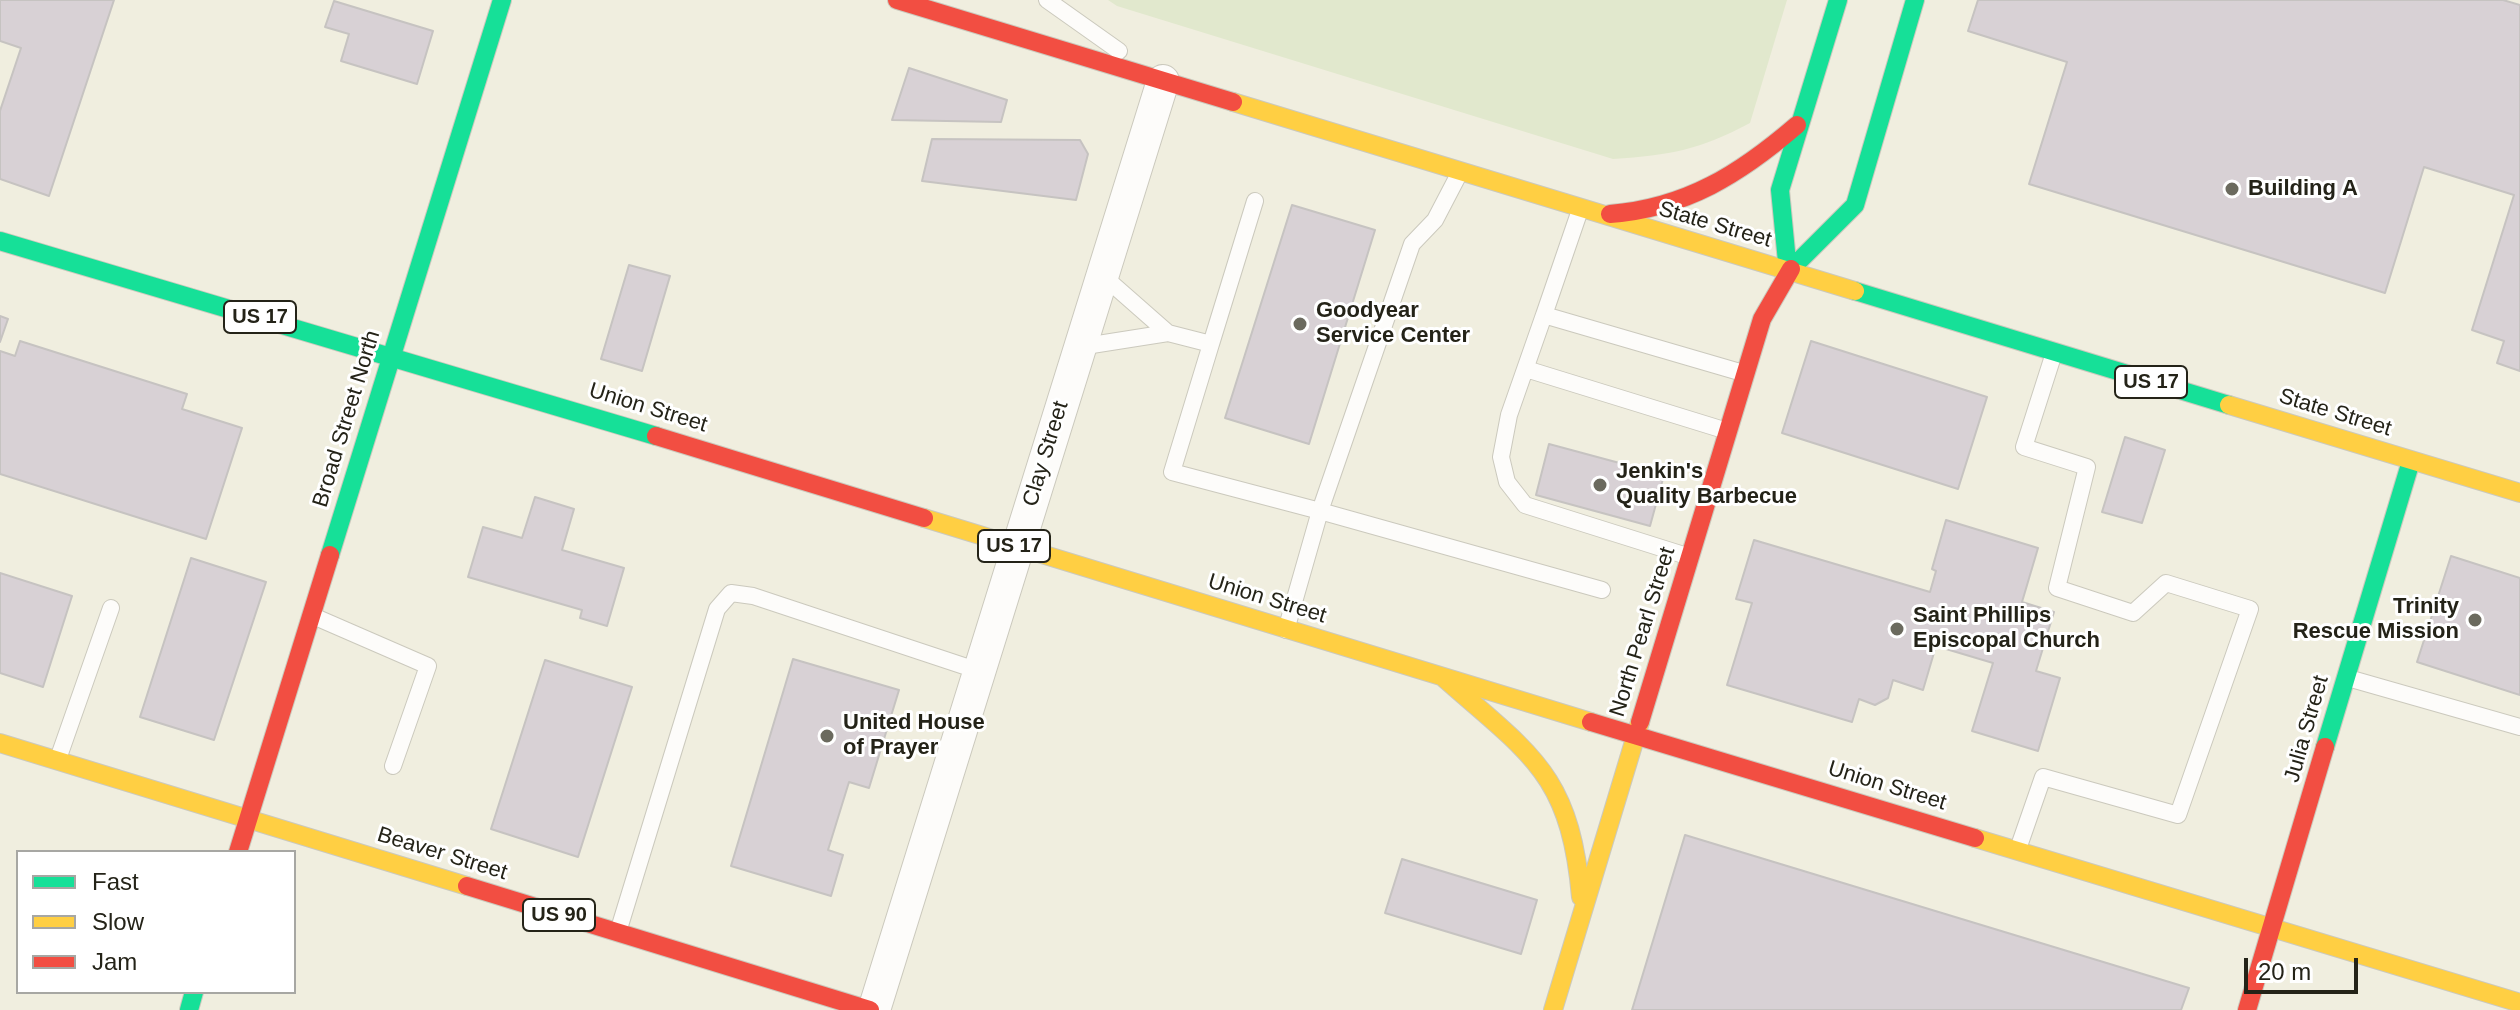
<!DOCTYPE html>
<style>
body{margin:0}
#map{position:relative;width:2520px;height:1010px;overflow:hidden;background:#f0eedf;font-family:Arial,sans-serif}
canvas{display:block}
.legend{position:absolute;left:16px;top:850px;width:280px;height:144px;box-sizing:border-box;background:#fff;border:2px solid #a7a7a3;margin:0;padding:10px 14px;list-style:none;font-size:24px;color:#242318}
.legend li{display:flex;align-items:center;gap:16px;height:40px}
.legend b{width:40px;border:2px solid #a7a7a3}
.scale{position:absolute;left:2244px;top:958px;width:114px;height:36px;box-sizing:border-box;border:4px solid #242318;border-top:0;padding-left:10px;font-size:24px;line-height:28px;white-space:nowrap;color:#242318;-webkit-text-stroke:6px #fff;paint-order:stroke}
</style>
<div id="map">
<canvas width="2520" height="1010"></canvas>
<ul class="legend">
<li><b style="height:10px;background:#16e098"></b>Fast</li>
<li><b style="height:10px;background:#ffcf43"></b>Slow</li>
<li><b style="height:10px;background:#f24e42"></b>Jam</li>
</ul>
<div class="scale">20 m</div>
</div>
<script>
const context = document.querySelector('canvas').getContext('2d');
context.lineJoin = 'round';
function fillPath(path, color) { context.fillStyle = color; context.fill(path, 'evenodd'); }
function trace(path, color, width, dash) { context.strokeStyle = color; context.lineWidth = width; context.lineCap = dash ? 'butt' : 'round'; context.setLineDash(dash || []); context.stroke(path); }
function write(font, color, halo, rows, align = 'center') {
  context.font = font + ' Arial,sans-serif'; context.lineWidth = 6; context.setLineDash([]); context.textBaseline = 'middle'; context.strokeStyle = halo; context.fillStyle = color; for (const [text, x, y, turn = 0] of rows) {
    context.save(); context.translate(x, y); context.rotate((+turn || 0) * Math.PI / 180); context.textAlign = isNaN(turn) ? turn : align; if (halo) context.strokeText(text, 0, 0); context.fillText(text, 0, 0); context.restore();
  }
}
fillPath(new Path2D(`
 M1108 0H1787L1750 123C1699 150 1671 155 1613 159L1117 6Z`), '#e1e8cd');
const building = new Path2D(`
 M0 0H114L49 196 0 179V111L21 48 0 41Z
 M1978 0H2503L2520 5V371L2497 363 2504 341 2472 330 2514 195 2424 167 2385 293 2029 184 2067 62 1968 31Z
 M334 1 433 31 417 84 341 61 349 34 325 27Z
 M909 68 1007 100 1001 122 892 120Z
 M932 139 1080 140 1088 154 1076 200 922 181Z
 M1292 205 1375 230 1309 444 1225 418Z
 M629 265 670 276 642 371 601 359Z
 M0 316 8 319 0 342Z
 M20 341 187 394 182 409 242 428 206 539 0 474V351L15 356Z
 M1811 341 1987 397 1958 489 1782 433Z
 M2125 437 2165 450 2142 523 2102 512Z
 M1549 444 1664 475 1650 526 1536 495Z
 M535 497 574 509 562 550 624 568 607 626 580 618 582 610 468 577 483 527 522 538Z
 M1946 520 2038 548 2022 602 2054 612 2036 671 2060 678 2038 751 1972 731 1993 663 1936 646 1923 690 1893 680 1888 698 1875 705 1859 699 1852 722 1727 685 1752 603 1736 599 1754 540 1930 592 1936 571 1932 569Z
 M2451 556 2520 578V695L2417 662Z
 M191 558 266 582 214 740 140 717Z
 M0 573 72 596 43 687 0 673Z
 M793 659 899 690 869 788 849 782 828 850 843 855 831 896 731 866Z
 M545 660 632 687 578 857 491 829Z
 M1685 835 2189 988 2181 1010H1632Z
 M1402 859 1537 900 1521 954 1385 913Z`);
fillPath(building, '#d8d1d5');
trace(building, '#c6c3c1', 2);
const lane = new Path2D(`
 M1047 0 1119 51
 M1459 174 1435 220 1412 244 1320 511 1602 590
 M1102 275 1168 333
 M1544 315 1580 210
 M1211 344 1172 472 1320 511 1286 630
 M1079 347 1168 333 1211 344 1255 201
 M1526 369 1727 431
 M1690 557 1525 505 1507 482 1501 457 1509 415 1544 315 1743 373
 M313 616 428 666 393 766
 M2348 678 2520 727
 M58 759 111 608
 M2018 849 2043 777 2178 815 2250 609 2166 583 2133 613 2057 588 2087 467 2024 447 2054 353
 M618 932 717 609 731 593 753 596 979 671`);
const street = new Path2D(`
 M874 1010 1163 81`);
const fast = new Path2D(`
 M0 241 656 436
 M1791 269 1855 205 1915 0
 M1788 272 1780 190 1838 0
 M1855 291 2229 405
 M330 555 502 0
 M2325 747 2411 461
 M189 1010 194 992`);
const slow = new Path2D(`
 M1233 102 1855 291
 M2229 405 2520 493
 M924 518 1591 722
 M1444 678C1531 755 1570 773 1581 897
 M0 743 467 886
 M1975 838 2520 1003
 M1553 1010 1640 722`);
const jam = new Path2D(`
 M897 0 1233 102
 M1610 214C1686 208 1740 174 1797 125
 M656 436 924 518
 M1591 722 1975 838
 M1640 722 1762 319 1791 269
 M238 852 330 555
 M467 886 870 1010
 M2247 1010 2325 747`);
trace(lane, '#cbc9bd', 18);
trace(street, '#cbc9bd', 34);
trace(fast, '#cbc9bd', 20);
trace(slow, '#cbc9bd', 20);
trace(jam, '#cbc9bd', 20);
trace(lane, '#fdfcfa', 16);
trace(street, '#fdfcfa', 32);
trace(fast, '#16e098', 18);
trace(slow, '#ffcf43', 18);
trace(jam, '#f24e42', 18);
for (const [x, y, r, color] of [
 [2232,189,8,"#6b6a5e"],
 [1300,324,8,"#6b6a5e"],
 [1600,485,8,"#6b6a5e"],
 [2475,620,8,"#6b6a5e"],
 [1897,629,8,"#6b6a5e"],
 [827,736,8,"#6b6a5e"]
]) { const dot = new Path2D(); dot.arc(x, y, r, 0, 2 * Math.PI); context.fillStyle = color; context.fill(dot); trace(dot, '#fff', 3); }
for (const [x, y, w] of [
 [260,317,72],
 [2151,382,72],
 [1014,546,72],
 [559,915,72]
]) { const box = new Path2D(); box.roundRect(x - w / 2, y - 16, w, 32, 6); context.fillStyle = '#fff'; context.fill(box); trace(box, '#242318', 2); }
write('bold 20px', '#242318', null, [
 ["US 17",260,317],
 ["US 17",2151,382],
 ["US 17",1014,546],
 ["US 90",559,915]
]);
write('bold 22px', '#242318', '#fff', [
 ["Building A",2248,189],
 ["Goodyear",1316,311],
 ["Service Center",1316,336],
 ["Jenkin's",1616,472],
 ["Quality Barbecue",1616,497],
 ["Trinity",2459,607,"right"],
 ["Rescue Mission",2459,632,"right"],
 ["Saint Phillips",1913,616],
 ["Episcopal Church",1913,641],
 ["United House",843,723],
 ["of Prayer",843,748]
], 'left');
write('22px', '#242318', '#fff', [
 ["State Street",1715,225,16],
 ["Union Street",648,408,17],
 ["State Street",2335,413,17],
 ["Broad Street North",347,419,-73],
 ["Clay Street",1046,454,-73],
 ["Union Street",1267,599,17],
 ["North Pearl Street",1643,632,-73],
 ["Julia Street",2307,729,-74],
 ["Union Street",1887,786,17],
 ["Beaver Street",442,854,17]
]);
</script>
